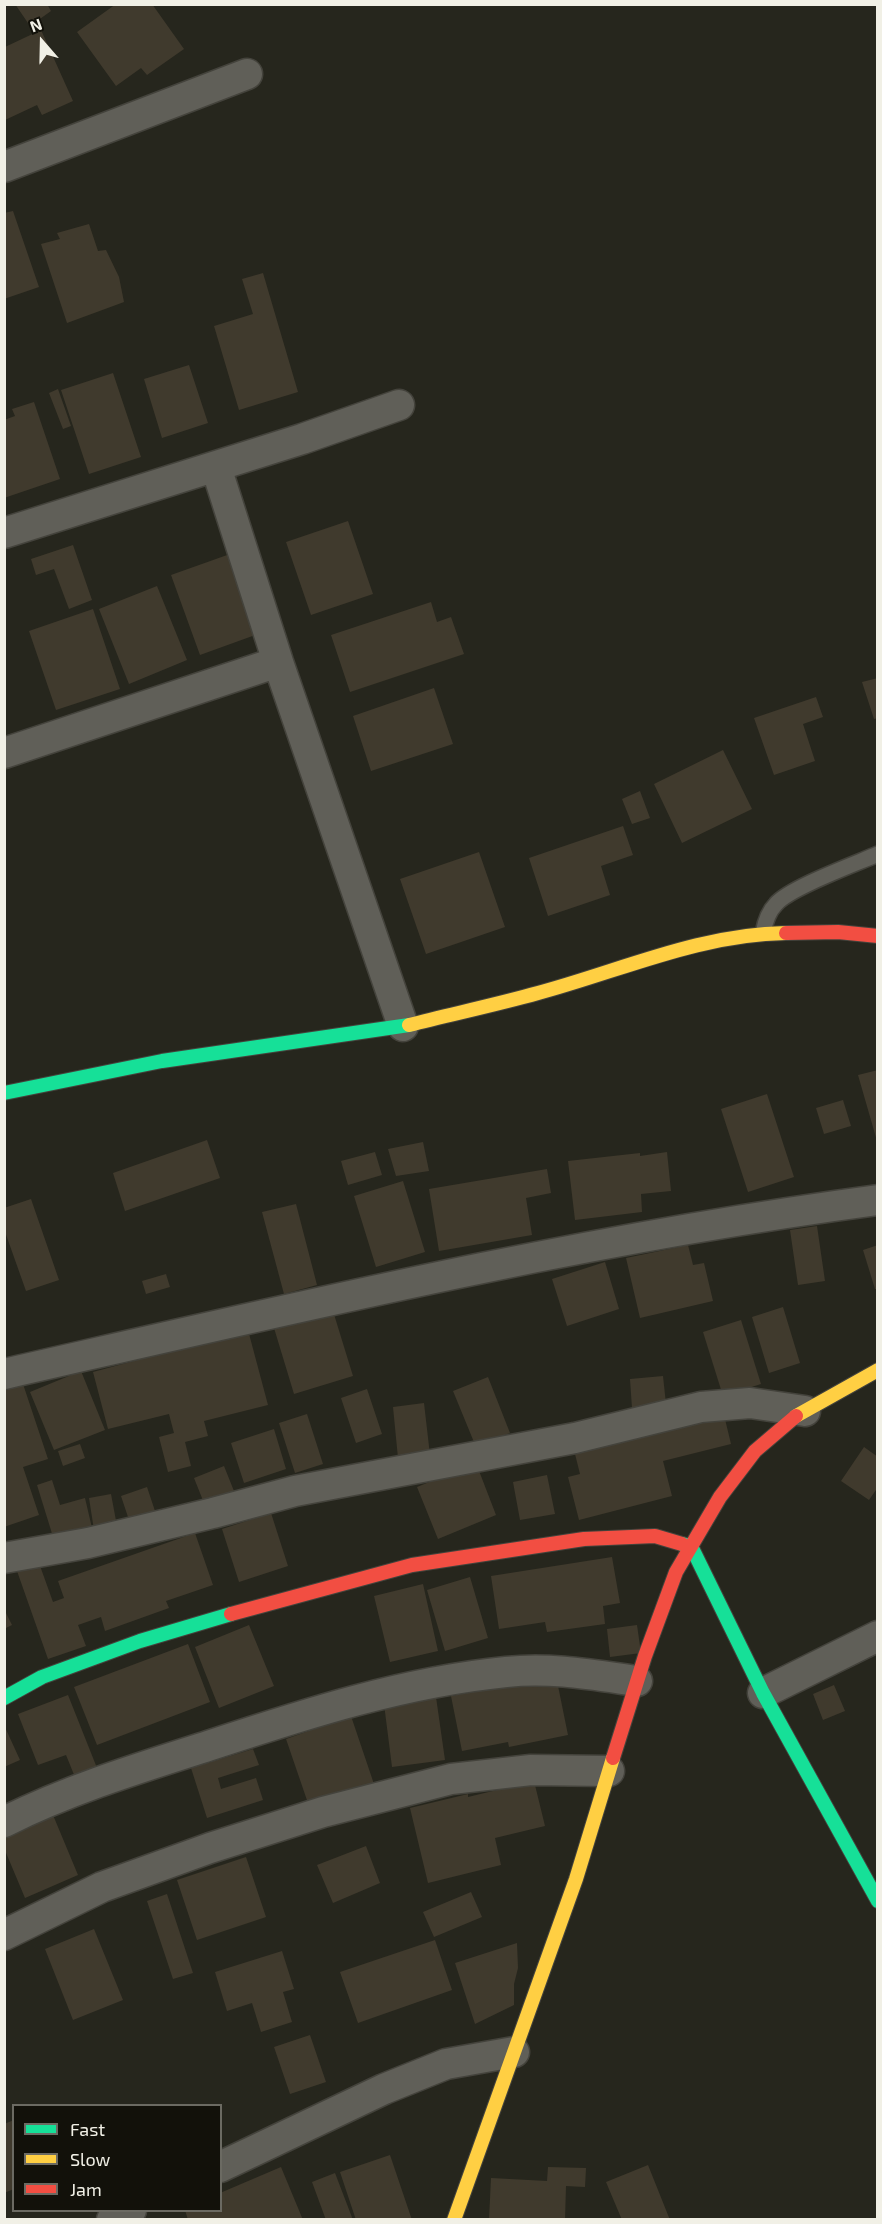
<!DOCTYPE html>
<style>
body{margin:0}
#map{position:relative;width:882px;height:2224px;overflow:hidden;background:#26261d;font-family:"Exo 2",sans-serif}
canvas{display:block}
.frame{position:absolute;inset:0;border:6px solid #f1f0e6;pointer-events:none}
.legend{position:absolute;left:12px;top:2104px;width:210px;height:108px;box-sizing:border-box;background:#12110a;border:2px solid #6b6a62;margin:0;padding:8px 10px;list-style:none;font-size:18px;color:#f1f0e6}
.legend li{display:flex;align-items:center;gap:12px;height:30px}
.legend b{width:30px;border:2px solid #6b6a62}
.north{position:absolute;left:12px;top:12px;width:60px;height:60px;-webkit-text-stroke:4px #12110a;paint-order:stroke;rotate:340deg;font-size:16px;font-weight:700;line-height:24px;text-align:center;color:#f1f0e6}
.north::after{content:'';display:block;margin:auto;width:21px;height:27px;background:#f1f0e6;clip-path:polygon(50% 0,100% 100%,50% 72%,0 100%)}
</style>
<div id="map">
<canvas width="882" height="2224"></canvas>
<div class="frame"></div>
<ul class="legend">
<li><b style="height:8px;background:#16e098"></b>Fast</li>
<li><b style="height:8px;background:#ffcf43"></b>Slow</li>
<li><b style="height:8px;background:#f24e42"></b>Jam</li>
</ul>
<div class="north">N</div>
</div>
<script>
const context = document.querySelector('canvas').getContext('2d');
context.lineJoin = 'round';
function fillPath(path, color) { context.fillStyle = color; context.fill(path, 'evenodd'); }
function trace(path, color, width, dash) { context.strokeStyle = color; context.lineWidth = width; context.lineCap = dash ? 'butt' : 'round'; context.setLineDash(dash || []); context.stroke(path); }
fillPath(new Path2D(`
 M15 4H47L51 11 30 26Z
 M116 4H152L184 49 147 75 141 68 116 86 77 32Z
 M41 30 73 101 42 115 37 105 5 120V47Z
 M13 211 39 287 4 299V213Z
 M89 224 98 251 106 250 119 277 124 302 67 323 41 244 60 239 57 233Z
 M263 273 298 392 239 410 214 326 253 314 242 279Z
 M189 365 208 423 162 438 144 379Z
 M113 373 141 457 89 474 61 390Z
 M58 389 71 426 63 429 49 393Z
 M34 402 60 479 4 498V420L15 416 12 409Z
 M348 521 373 594 311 615 286 542Z
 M73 545 92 600 69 609 54 569 36 575 31 559Z
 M230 554 258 634 200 655 171 575Z
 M157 586 187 660 129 684 99 609Z
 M431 602 437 622 451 617 464 654 350 692 331 635Z
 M93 609 120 689 56 710 29 631Z
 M878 678V718L874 719 862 682Z
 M434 688 453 744 371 771 353 716Z
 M816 697 823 717 803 724 815 761 774 775 754 718Z
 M723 750 752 809 682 843 654 784Z
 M640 791 650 818 632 824 622 799Z
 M623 826 633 855 601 866 610 895 548 916 529 858Z
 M479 852 505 927 426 954 400 879Z
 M878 1070V1141H877L858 1075Z
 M767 1094 794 1177 748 1192 721 1109Z
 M843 1100 851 1126 824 1134 816 1108Z
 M207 1140 220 1178 125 1211 113 1173Z
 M423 1142 429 1171 396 1176 388 1149Z
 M375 1152 382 1175 348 1185 341 1161Z
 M667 1152 671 1191 641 1194 642 1212 575 1220 568 1161 640 1153V1156Z
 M547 1169 551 1193 526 1198 532 1235 439 1251 429 1189Z
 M403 1181 425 1252 376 1267 354 1196Z
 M31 1199 59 1280 26 1291 4 1229V1208Z
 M296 1204 317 1285 284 1294 262 1212Z
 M817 1226 825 1281 798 1285 790 1230Z
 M688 1245 693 1265 704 1263 713 1301 640 1318 626 1258Z
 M878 1245V1289H875L863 1250Z
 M605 1262 619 1309 567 1326 552 1279Z
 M166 1274 170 1287 146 1294 142 1281Z
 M783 1307 800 1363 769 1373 752 1317Z
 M333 1311 353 1376 294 1394 274 1328Z
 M741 1320 761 1384 723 1396 703 1332Z
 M248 1330 268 1405 204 1421 208 1436 185 1442 191 1466 168 1472 159 1437 174 1433 169 1414 108 1429 93 1372Z
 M81 1371 105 1430 54 1450 30 1392Z
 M663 1376 666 1404 632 1408 630 1379Z
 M488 1377 510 1433 476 1447 453 1391Z
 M23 1384 48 1459 23 1467 39 1515 4 1527V1390Z
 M367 1389 382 1434 356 1443 341 1398Z
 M424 1403 430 1455 398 1458 393 1407Z
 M307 1414 323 1464 295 1473 279 1423Z
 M724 1415 731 1444 663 1461 672 1496 579 1520 568 1477 580 1474 575 1454Z
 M274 1429 286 1469 244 1483 231 1443Z
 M80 1444 85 1458 63 1466 58 1451Z
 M864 1447 878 1457V1487L869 1500 841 1481Z
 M476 1463 496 1515 438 1539 417 1487Z
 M224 1466 234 1491 204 1503 194 1478Z
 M547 1475 555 1514 520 1520 513 1482Z
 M52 1480 60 1505 85 1498 92 1528 54 1540 37 1485Z
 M147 1487 155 1511 129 1520 121 1496Z
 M111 1494 117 1526 94 1530 89 1498Z
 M271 1513 288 1566 239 1582 222 1529Z
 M195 1533 213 1585 166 1601 169 1608 105 1631 101 1617 78 1625 86 1646 48 1659 17 1571 39 1563 53 1602 64 1598 58 1581Z
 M612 1557 620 1603 603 1606 605 1624 547 1632 545 1622 499 1629 491 1576Z
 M470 1577 488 1638 445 1651 427 1590Z
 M423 1584 438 1651 390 1662 374 1596Z
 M4 1609 12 1625 4 1629Z
 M249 1625 274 1686 219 1708 195 1647Z
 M637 1625 641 1653 610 1657 607 1629Z
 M188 1644 210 1702 97 1745 74 1687Z
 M556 1676 568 1735 509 1747 508 1742 462 1751 451 1696Z
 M834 1685 845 1711 823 1720 813 1694Z
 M68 1695 99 1773 77 1782 66 1755 38 1765 18 1714Z
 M436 1697 445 1760 392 1767 384 1704Z
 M351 1716 375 1787 310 1809 286 1739Z
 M4 1725 20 1760 4 1767Z
 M253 1749 259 1765 218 1778 221 1789 256 1778 263 1800 207 1818 191 1768Z
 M534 1781 545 1826 495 1838 501 1865 428 1883 410 1808 468 1794V1797Z
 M53 1815 78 1875 25 1898 4 1848V1834Z
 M366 1846 380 1883 333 1903 317 1865Z
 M246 1857 266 1917 197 1940 177 1880Z
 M471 1892 482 1917 434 1937 423 1912Z
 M167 1894 193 1973 173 1979 147 1901Z
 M94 1929 123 2000 73 2020 45 1949Z
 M435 1940 452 1990 358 2023 340 1972Z
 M517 1943 518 1968 514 1984V2005L475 2024 455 1963Z
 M282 1951 294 1989 283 1992 292 2022 261 2032 252 2003 227 2011 215 1972Z
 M310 2035 326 2082 290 2094 274 2047Z
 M14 2120V2189L4 2193V2124Z
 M390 2155 412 2220H356L340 2172Z
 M648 2165 670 2220H622L606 2182Z
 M281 2167 303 2220H188L185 2210H220V2193Z
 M548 2167 586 2168 585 2187 566 2186 565 2220H489L491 2178 547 2181Z
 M335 2173 353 2220H326L312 2182Z`), '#403a2d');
const lane = new Path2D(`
 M763 933C765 922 768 912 776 904 789 888 855 864 878 854`);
const street = new Path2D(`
 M4 167 247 74
 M216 467 278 662 403 1026
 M4 533 302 439 399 405
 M4 753 278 662
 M4 1374C294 1308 583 1239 878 1200
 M4 1558 88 1543 213 1513 295 1491 575 1438 701 1407 750 1403 805 1411
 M763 1693 878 1636
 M4 1822C70 1789 139 1768 208 1746 305 1714 404 1682 506 1672 551 1667 594 1675 637 1681
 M4 1935 102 1887 210 1848 323 1812 451 1779 531 1770 609 1771
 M220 2167 384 2089 446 2064 514 2052
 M112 2220 131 2210`);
const fast = new Path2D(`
 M4 1093 162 1061 409 1025
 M682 1544 691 1546 763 1693 878 1901
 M4 1698 42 1677 140 1641 231 1614`);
const slow = new Path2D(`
 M409 1025C452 1014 495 1005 538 993 620 971 700 934 786 933
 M796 1416 878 1370
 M454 2220 576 1879 613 1758`);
const jam = new Path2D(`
 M786 933 838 932 878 936
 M231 1614 412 1565 584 1539 655 1536 682 1544
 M613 1758 645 1656 676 1572 720 1497 755 1451 796 1416`);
trace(lane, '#44433c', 18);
trace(street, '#44433c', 33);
trace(fast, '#44433c', 16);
trace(slow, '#44433c', 16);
trace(jam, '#44433c', 16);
trace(lane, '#605f58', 15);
trace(street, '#605f58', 30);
trace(fast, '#16e098', 14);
trace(slow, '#ffcf43', 14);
trace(jam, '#f24e42', 14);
</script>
